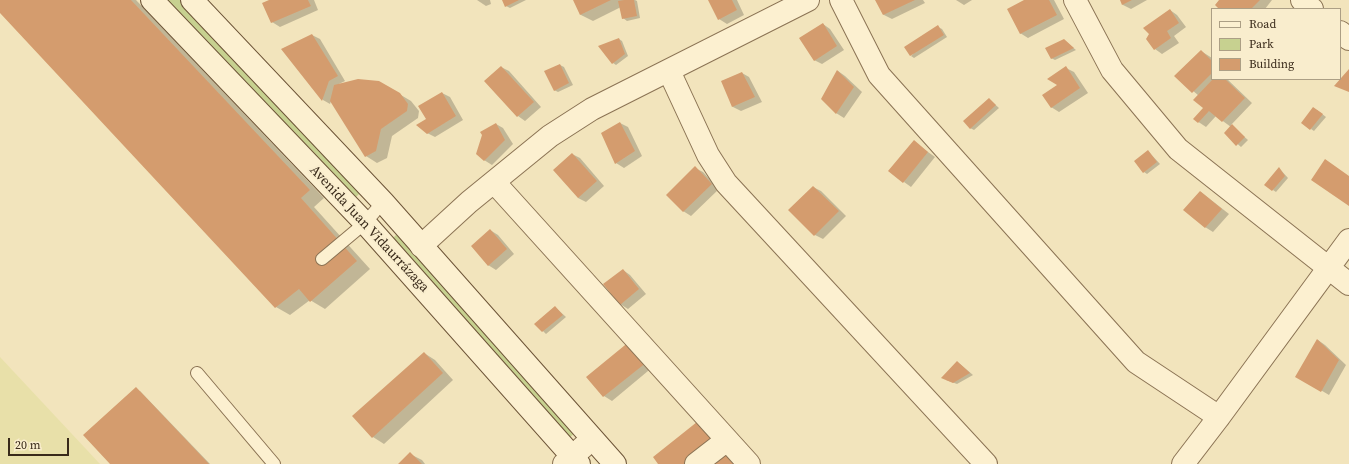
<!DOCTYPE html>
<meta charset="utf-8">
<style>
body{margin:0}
#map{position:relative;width:1349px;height:464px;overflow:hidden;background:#f2e4bc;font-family:"Source Serif 4",serif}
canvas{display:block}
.legend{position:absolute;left:1211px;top:8px;width:130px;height:72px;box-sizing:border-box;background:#f9edcd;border:1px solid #ac9f85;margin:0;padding:5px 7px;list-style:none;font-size:12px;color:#392a1a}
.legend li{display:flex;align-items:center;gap:8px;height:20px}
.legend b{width:20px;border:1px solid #ac9f85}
.scale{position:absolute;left:8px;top:438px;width:61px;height:18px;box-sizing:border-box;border:2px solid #392a1a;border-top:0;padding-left:5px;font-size:12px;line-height:14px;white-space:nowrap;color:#392a1a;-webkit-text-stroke:3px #f9edcd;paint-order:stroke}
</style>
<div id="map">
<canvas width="1349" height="464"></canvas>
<ul class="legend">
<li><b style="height:5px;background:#fcf0d0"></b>Road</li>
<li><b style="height:11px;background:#c7d190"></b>Park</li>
<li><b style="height:11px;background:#d49c6e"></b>Building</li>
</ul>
<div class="scale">20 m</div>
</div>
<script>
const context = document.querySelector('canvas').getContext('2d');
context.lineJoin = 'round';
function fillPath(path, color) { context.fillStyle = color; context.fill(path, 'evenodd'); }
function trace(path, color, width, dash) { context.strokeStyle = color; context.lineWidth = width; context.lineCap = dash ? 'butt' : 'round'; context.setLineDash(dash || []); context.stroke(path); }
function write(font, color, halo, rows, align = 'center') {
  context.font = font + ' "Source Serif 4",serif'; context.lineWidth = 4; context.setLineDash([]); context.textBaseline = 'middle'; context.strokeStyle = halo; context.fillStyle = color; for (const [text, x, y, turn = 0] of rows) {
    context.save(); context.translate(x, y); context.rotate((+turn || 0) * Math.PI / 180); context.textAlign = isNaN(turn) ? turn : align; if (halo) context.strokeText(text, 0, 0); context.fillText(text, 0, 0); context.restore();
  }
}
fillPath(new Path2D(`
 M0 357 100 464H0Z`), '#e8e0a9');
fillPath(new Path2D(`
 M165 0H181L362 191 356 197Z
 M398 233 576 432 568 439 390 241Z`), '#c7d190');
fillPath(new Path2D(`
 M0 0H136L324 198 314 207 370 269 325 309 310 300 290 315 276 307 0 11Z
 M271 0H314L318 10 280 27 272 22Z
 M477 0H490L491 4 486 6Z
 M503 0H526L510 8 506 6Z
 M574 0H635L637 1 640 18 627 21 623 18 621 7 593 21 581 15Z
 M709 0H737L744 15 727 24 719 19Z
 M876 0H923L925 3 892 19 884 15Z
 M956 0H972L964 5Z
 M1026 0H1054L1064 19 1028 38 1020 33Z
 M1121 0H1147L1131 9 1123 5Z
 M1221 0H1272L1265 9H1220Z
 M1170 10 1177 15 1186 27 1174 36 1179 43 1162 54 1155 49Z
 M823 24 830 29 844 50 822 64 814 60Z
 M938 27 942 29 947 37 914 58 911 56Z
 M312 35 320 39 345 81 339 84 379 82 411 101 419 111 418 118 392 136 387 158 377 163 366 156 331 101 330 104 323 100 282 49Z
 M619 39 622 41 628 56 616 65 613 63Z
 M1064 40 1076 50 1055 60 1051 58Z
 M1201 51 1212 58V79H1227L1252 103 1231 125 1248 140 1241 147 1225 133 1231 127 1216 116 1206 127 1194 119 1204 108 1199 96 1176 76Z
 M560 65 564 67 573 85 558 92 554 90Z
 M501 67 509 71 541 107 525 121 518 116Z
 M1066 68 1074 72 1088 93 1059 112 1051 107Z
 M838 71 845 76 862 92 844 118 836 113Z
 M742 73 749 77 762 102 741 111 733 107 722 81Z
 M442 93 450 97 463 120 435 137 427 133V119Z
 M989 99 999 108 974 130 970 128Z
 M1317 110 1326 117 1314 131 1311 129Z
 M620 123 628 127 642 156 624 168 616 163Z
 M496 124 503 128 513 144 492 165 484 160Z
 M914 142 935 157 911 187 904 182Z
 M1148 151 1160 164 1147 174 1144 172Z
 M572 154 580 158 604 186 586 202 578 198Z
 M695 168 703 172 719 189 691 216 683 211Z
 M1279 168 1288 178 1276 192 1273 190Z
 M813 187 821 191 846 216 823 239 815 235Z
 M1201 192 1229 214 1213 232 1205 227Z
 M490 230 498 235 514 254 496 270 488 265Z
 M623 270 630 275 646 294 628 309 620 304Z
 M555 307 566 317 546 334 536 324Z
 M1318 340 1325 345 1346 365 1329 395 1297 376Z
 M630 343 654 366 612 401 604 396 588 377Z
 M424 353 435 360 453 380 384 444 373 437 353 416Z
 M960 364 973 375 957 384 946 380Z
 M140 391 210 464H111Z
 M410 454 422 460 425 464H400Z`), '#0003');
fillPath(new Path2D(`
 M0 0H131L310 190 301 198 357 261 310 302 299 289 275 308 0 13Z
 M269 0H308L311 6 271 23 262 3Z
 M502 0H519L505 7Z
 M573 0H611L580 15Z
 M624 0H634L637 16 622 19 618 1Z
 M708 0H732L737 10 718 20Z
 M875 0H915L883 15Z
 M1024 0H1049L1057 15 1020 34 1007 9Z
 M1120 0H1132L1122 5Z
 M1219 0H1260L1251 9H1219L1215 5Z
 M1170 9 1179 23 1167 31 1171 38 1154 50 1146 39 1149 34 1143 28Z
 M823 23 837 46 814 61 799 38Z
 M938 25 944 35 910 56 904 47Z
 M312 34 338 76 329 81 322 101 281 49Z
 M619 38 625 54 612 64 598 46Z
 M1064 39 1074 48 1051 59 1045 48Z
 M1201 50 1212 61V73L1192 93 1174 76Z
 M560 64 569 83 554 91 544 71Z
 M501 66 534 102 517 117 484 81Z
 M1066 66 1080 88 1051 108 1042 95 1057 85 1047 79Z
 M1349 69V92L1334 86Z
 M837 70 854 87 836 114 821 99Z
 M742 72 755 97 732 107 721 81Z
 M358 79 379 81 400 93 408 104 407 111 381 129 376 151 365 157 330 101 334 85Z
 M1213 79H1225L1245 98 1222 122 1209 111 1198 123 1193 119 1203 108 1193 100Z
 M442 92 456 116 427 134 416 125 426 119 418 106Z
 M989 98 996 105 970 129 963 121Z
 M1313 107 1323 114 1310 130 1301 123Z
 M620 122 635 151 615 164 601 133Z
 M496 123 505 140 484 161 476 154 482 135 480 132Z
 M1232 124 1245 137 1236 146 1224 133Z
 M914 140 928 152 903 183 888 171Z
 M1148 150 1157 162 1143 173 1134 161Z
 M572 153 597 181 578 198 553 170Z
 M1325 159 1349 176V206L1311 180Z
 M695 166 712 184 683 212 666 195Z
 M1279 167 1285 176 1272 191 1264 185Z
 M813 186 839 211 814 236 788 210Z
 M1200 191 1222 209 1205 228 1183 210Z
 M490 229 507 249 488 266 471 246Z
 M623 269 639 289 620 305 603 284Z
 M555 306 563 315 542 332 534 324Z
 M1317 339 1339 360 1321 392 1295 377Z
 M630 341 647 362 603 397 586 377Z
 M424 352 443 373 372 438 352 416Z
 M957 361 970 373 953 383 941 378Z
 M136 387 209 464H110L83 435Z
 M702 418 718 437 685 464H658L653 457Z
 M721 451 735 464H709Z
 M410 452 422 464H398Z`), '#d49c6e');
const service = new Path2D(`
 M322 259 365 223 383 202
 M197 373 274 464`);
const minor = new Path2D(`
 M841 0 879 75 1136 362 1219 417
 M1075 0 1112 70 1178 149 1349 284
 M1302 0 1312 9
 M1340 32 1349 39
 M669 71 708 155 726 183 986 464
 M494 182 749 464
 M421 246 469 202 550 136 592 109 808 0
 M564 464 592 439
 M696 464 727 440
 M1183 464 1219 417 1349 240`);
const secondary = new Path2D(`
 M152 0 365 223 579 464
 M192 0 383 202 615 464`);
trace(service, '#8b7354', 14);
trace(minor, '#8b7354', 24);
trace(secondary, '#6d5437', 24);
trace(service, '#fcf0d0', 12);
trace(minor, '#fcf0d0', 22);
trace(secondary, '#fcf0d0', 22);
write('14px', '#392a1a', '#f9edcd', [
 ["Avenida Juan Vidaurrázaga",369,229,47]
]);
</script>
